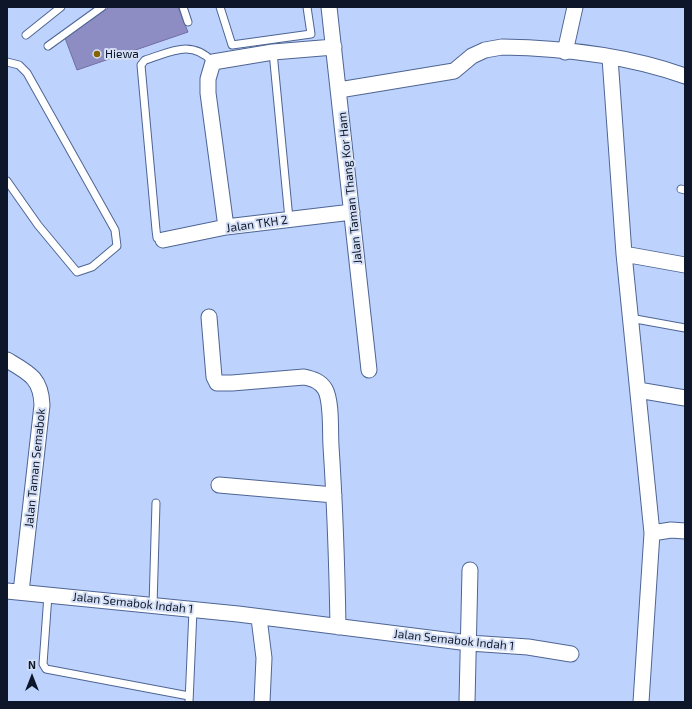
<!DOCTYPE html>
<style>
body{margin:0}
#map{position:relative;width:692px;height:709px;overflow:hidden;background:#bdd3fe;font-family:"Exo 2",sans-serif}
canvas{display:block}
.frame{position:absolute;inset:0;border:8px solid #0e172a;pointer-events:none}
.north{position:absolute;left:12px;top:657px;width:40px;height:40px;-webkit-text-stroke:3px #d5e0f6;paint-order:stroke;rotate:0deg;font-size:11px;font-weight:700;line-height:16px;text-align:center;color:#0e172a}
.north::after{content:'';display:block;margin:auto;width:14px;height:18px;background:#0e172a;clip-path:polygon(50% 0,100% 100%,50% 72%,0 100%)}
</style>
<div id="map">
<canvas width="692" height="709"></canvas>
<div class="frame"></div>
<div class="north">N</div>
</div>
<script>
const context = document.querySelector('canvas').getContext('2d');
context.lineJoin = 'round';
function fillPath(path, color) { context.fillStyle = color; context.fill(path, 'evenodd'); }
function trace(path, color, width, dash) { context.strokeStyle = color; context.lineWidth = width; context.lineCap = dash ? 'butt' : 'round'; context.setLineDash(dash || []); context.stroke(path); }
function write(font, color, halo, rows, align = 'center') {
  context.font = font + ' "Exo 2",sans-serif'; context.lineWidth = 4; context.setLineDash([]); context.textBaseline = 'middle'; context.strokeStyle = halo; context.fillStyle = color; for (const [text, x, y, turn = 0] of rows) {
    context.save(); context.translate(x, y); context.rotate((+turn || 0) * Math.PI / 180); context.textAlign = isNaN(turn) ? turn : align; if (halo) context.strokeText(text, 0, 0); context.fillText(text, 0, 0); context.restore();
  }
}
const building = new Path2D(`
 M110 7H178L188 32 77 70 65 38Z`);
fillPath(building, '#8d8dc4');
trace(building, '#6f6ea2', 1);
const lane = new Path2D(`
 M183 7 188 22
 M220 7 232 45 311 34 307 7
 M26 35 61 7
 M48 46 102 7
 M273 52 289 219
 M7 62 19 65 27 73 115 230 117 246 92 267 77 272 38 225 7 181
 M681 189 685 190
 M163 240 157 238 156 230 141 65 145 60C171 52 191 39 213 62
 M630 318 685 328
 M48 595 43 664 46 669 189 696
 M153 606 156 503
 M189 702 193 610`);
const street = new Path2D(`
 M329 7 369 370
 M565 52 575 7
 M610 58 624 254 652 533 641 702
 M339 90 454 71 472 56 485 50 502 47C561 48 629 56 685 76
 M226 227 208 93V79L213 62 273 52 334 47
 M163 240 226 227 352 212
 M624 254 685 265
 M209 317 214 377 217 383H232L304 377C313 379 320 381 325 389 332 401 330 431 331 446 335 507 337 567 338 627
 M7 360C29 373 41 378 42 405L21 592
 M638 390 685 398
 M219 485 334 495
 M652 533 671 530 685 531
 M7 591 238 614 469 643 528 647 571 654
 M259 618 264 658 262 702
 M467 702 470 570`);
trace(lane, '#4e6594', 9);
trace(street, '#4e6594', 17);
trace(lane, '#fff', 7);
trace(street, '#fff', 15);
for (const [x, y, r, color] of [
 [97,54,4,"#876300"]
]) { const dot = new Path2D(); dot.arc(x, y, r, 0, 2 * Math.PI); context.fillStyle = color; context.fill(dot); trace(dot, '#d5e0f6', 1.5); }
write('12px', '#0e172a', '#d5e0f6', [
 ["Hiewa",105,54]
], 'left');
write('12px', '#0e172a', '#d5e0f6', [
 ["Jalan Taman Thang Kor Ham",350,188,-96],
 ["Jalan TKH 2",257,224,-8],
 ["Jalan Taman Semabok",35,468,-84],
 ["Jalan Semabok Indah 1",133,603,6],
 ["Jalan Semabok Indah 1",454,640,6]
]);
</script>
